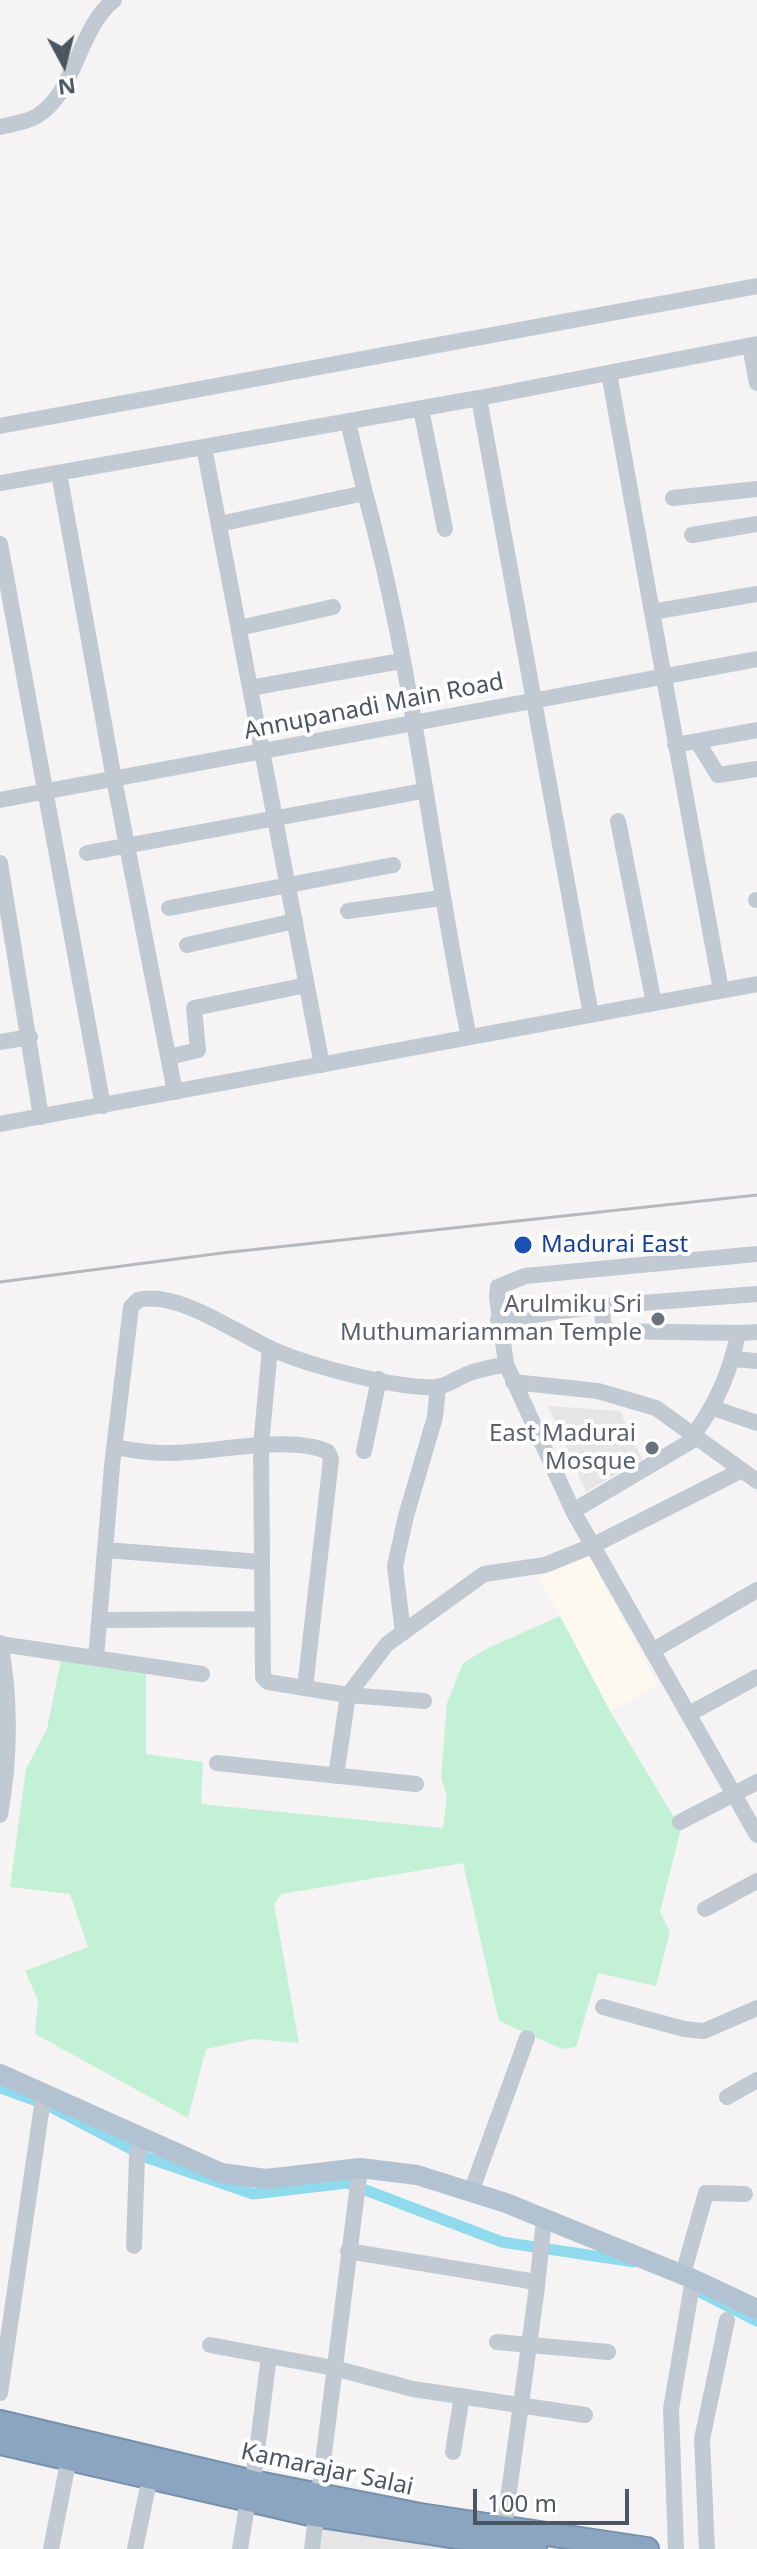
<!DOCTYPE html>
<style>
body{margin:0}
#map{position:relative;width:757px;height:2549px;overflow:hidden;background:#f5f3f3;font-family:"Noto Sans",sans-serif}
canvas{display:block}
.north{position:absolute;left:24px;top:24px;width:80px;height:80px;-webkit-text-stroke:6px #fff;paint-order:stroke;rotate:173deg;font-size:22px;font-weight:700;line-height:32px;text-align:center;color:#4a5661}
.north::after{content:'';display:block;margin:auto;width:28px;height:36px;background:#4a5661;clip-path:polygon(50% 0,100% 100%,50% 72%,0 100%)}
.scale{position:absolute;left:473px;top:2489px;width:156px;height:36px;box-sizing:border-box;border:4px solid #4a5661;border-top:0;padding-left:10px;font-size:24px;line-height:28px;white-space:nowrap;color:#4a5661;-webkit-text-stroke:6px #fff;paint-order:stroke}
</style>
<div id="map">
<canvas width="757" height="2549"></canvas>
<div class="north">N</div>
<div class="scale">100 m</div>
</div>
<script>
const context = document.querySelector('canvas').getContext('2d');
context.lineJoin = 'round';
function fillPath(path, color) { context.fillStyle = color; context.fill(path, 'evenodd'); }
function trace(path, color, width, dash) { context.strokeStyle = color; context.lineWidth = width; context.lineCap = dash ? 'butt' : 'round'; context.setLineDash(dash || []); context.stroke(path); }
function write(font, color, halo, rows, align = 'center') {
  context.font = font + ' "Noto Sans",sans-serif'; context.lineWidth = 8; context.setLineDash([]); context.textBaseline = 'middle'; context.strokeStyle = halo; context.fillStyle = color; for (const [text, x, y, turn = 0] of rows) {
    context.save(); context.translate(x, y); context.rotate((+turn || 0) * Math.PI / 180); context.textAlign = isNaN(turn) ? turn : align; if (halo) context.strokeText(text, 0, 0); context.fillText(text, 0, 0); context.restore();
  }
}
fillPath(new Path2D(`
 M587 1552 658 1686 610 1711 539 1577Z`), '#fdf9ef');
fillPath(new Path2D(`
 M548 1406 620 1411 642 1459 586 1492Z
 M317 2519 509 2549H314Z`), '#e6e4e5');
fillPath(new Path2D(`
 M560 1616 610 1711 681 1829 660 1912 670 1932 656 1986 598 1973 576 2047 562 2049 499 2021 463 1863 282 1894 274 1904 299 2043 253 2039 206 2049 188 2118 35 2034 38 2000 25 1971 88 1947 70 1894 10 1887 26 1769 47 1729 62 1655 146 1667V1754L203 1762 201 1804 443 1828 447 1796 441 1777 447 1703 463 1663 486 1649Z`), '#c3f1d5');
trace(new Path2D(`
 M0 2088 45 2104 148 2158 253 2194 347 2183 502 2242 634 2262
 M690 2287 757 2321`), '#90daee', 11);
const highway = new Path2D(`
 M0 2422 253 2482 420 2515 647 2549
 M0 2443 314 2515 535 2549`);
trace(highway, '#7690ad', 26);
trace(new Path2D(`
 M0 127C12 124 27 122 37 116 77 91 77 30 114 0
 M750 346 757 383
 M609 373 652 612
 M479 398 757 344
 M421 409 445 529
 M348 422 365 493
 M0 426 757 286
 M204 447 322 1065
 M59 473 114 779 175 1092
 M0 483 479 398 591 1015
 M673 498 757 489
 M219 524 365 493C414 670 431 857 469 1037
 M692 535 757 524
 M0 544 103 1106
 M239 628 333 607
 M250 688 401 661
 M697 741 718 775 757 769
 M675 745 757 730
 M0 800 757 659
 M618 821 654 1003
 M87 853 423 791
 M0 863 41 1117
 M756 900H757
 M169 908 393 865
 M348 911 441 898
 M187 945 295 921
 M721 990 652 612 757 594
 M0 1042 30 1037
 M169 1057 198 1050 194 1008 307 985
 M0 1124 757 984
 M757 1254 525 1276 498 1287 497 1297 506 1364 573 1511 757 1835
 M602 1306 603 1324 609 1331 738 1333
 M498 1320 591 1307 757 1294
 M270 1348 261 1446 263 1677 268 1682 348 1695 424 1701
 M733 1359 757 1361
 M513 1382 598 1391 656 1408 757 1481
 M713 1408 757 1423
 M694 1434C717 1403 731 1371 738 1333L757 1332
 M114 1447C133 1450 152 1454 171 1453 212 1453 291 1434 328 1452L331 1459 305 1688
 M364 1451 379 1379
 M573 1511 698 1437
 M105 1550 261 1562
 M100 1620 260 1619
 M403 1633 395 1566 406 1516 435 1417 438 1387
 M0 1643C11 1697 10 1760 0 1815
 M0 1644 202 1674
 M652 1651 757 1590
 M96 1658 112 1466 131 1307 138 1300C179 1290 237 1334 274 1350 311 1366 396 1389 436 1387 448 1386 458 1377 470 1373 481 1369 494 1367 506 1364
 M689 1714 757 1677
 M217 1763 416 1784
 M336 1776 348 1695 387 1644 484 1574 545 1565 592 1546 742 1470
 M680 1822 757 1782
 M705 1909 757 1881
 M603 2007 684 2029 704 2031 757 2008
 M727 2097 757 2080
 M471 2192 527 2038
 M134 2246 137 2157 142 2137
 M348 2251 530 2281 537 2287 504 2528
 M683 2274 706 2193 745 2194
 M537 2287 544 2219
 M497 2342 608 2352
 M210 2345 334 2368 413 2389 585 2415
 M0 2393 44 2092
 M453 2452 462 2396
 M253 2482 269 2356
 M51 2549 69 2458
 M135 2549 150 2477
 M240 2549 248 2500
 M312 2549 360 2168
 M676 2549 671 2409 693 2279
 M707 2549 702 2439 727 2320`), '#c1cad2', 16);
trace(new Path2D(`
 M0 2074 221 2173 266 2179 360 2168 417 2175 506 2203 693 2279 757 2309`), '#b3c2d1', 20);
trace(highway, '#8ba5c1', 22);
trace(new Path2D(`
 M0 1282 222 1253 757 1195`), '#b5b8bd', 3);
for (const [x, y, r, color] of [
 [523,1245,10,"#1a4fb4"],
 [658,1319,8,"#6b7280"],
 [652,1448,8,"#6b7280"]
]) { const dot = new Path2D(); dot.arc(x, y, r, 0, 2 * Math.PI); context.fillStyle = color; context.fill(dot); trace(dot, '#fff', 3); }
write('24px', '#4a5661', '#fff', [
 ["Annupanadi Main Road",374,707,-11],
 ["Kamarajar Salai",327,2470,12]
]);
write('24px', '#164399', '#fff', [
 ["Madurai East",541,1245]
], 'left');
write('24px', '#5b616d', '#fff', [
 ["Arulmiku Sri",642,1305],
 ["Muthumariamman Temple",642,1333],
 ["East Madurai",636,1434],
 ["Mosque",636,1462]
], 'right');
</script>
